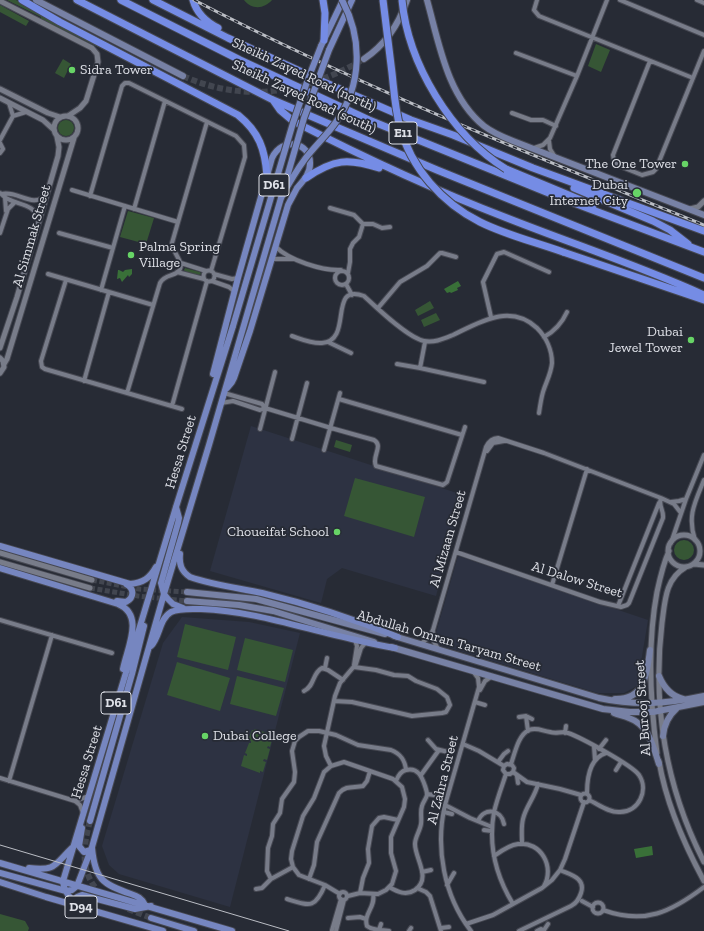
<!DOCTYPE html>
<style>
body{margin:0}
canvas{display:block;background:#272b35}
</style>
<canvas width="704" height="931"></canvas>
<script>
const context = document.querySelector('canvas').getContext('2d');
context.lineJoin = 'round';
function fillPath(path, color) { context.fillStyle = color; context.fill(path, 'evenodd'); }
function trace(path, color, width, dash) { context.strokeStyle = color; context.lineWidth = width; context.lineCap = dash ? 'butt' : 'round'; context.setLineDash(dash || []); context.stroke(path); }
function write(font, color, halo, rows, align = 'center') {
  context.font = font + ' "Zilla Slab",serif'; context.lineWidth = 3.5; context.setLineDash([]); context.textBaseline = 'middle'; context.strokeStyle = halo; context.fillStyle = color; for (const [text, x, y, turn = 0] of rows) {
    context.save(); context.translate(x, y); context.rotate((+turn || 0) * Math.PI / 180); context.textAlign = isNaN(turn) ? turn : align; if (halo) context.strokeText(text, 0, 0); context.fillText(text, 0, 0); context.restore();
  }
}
fillPath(new Path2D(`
 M251 426 463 495 436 596 342 568 327 579 321 603 210 571Z
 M458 556 648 620 637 686 624 693H598L433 643Z
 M182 617 249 622 300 633 230 907 119 874 109 865 102 846 163 643Z`), '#2d3242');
fillPath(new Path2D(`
 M7 0H16L99 46 98 47 41 19V17Z
 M244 0H272C264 9 252 10 244 0Z
 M0 5 29 21 26 26 0 12Z
 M596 44 610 50 601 72 588 66Z
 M63 59 71 64 64 78 55 73Z
 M58 128a8 8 0 1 1 16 0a8 8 0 1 1-16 0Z
 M128 211 154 218 146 244 120 237Z
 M185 268 200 272 201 274 199 275 185 272 184 270Z
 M430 301 434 308 418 316 415 310Z
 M436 313 440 320 424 327 421 320Z
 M336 440 352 445 350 452 334 447Z
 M355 478 425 497 414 537 344 516Z
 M674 550a10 10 0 1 1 20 0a10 10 0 1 1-20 0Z
 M185 624 236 637 228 670 177 657Z
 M245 638 293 650 285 682 237 670Z
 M177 662 230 678 220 711 167 695Z
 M237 676 284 688 276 716 230 704Z
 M255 729 271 734 273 736 270 747 268 746 267 748 270 749 267 760 264 759 263 761 266 762 263 772 260 771V773L241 766 244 755 247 756V754L245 753 249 743H251V741L248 740 252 730H254Z
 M0 914 25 921 29 928 28 931H0Z`), '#365635');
fillPath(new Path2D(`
 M132 269V274L129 277 128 275 122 282 120 278 117 279 118 270H119L123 272 125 270Z
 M458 281 461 286 457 288 458 290 451 293 450 292 447 293 444 289Z
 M652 846 653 855 636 858 634 849Z`), '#397038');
trace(new Path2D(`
 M92 580 139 589 187 592
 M90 588 138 596 187 601`), '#424650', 5, [5, 2.5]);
trace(new Path2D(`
 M183 76C246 104 306 93 364 59`), '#424650', 6, [6, 3]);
trace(new Path2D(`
 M90 821C81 854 80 882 112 902
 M128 909 151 918`), '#424650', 6, [6, 3]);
const minor = new Path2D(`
 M537 0 534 10 539 16 693 78
 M620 0 704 35
 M697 0 704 3
 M516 53 577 76
 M650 61 613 155 614 161 617 165 642 175 653 172 656 169 704 51
 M512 113 531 120H543L556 126
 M13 116 26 112
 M0 140 13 116 9 103
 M549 141 550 149 555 157
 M0 143 3 149 0 153
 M534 148 543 145 550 138 577 76 607 0
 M72 190 178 222
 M0 193C3 195 5 198 8 199 19 205 35 204 39 220
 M2 194C17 190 33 209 46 195
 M90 196 122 86 125 83H129L236 136 244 145 245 157 211 271
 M5 197 6 211
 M330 208 354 215 363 224H373L382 228 390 227
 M134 209 165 101
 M0 233 8 209 15 202
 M59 233 113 248
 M276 247C289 260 322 271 341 270
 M272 259H294
 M181 263 206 271
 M203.5 276a5.5 5.5 0 1 1 11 0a5.5 5.5 0 1 1-11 0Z
 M335 278a7 7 0 1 1 14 0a7 7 0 1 1-14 0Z
 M177 272 204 279
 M348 273 350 262V249L353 243 359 237 363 224
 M48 274 153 305
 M214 274 232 279 238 278
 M66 280 41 361 42 367 45 369 182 409
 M212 281 229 287 235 292
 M346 284 352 295
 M101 290 125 206
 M378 308 400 282 427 266 440 253H442L456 257
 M491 317 483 282 497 254 504 252 549 272
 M292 336C301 339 312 344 322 343 354 341 327 282 364 296 377 308 408 338 424 341 434 343 443 339 453 335 480 322 510 303 537 328 546 337 552 350 552 363 551 374 546 382 543 392 541 399 540 406 539 413
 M544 337C555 331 562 323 567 312
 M328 342 351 353
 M397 364 420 368 484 382
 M420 368 425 342
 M84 381 109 292
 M127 393 160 283C165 273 177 277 180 269 184 262 172 252 172 243L207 122
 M224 393 262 404 265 408 331 428 374 440C384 446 371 457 376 466L443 485 447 482 465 427
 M339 399 462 435
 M221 403 233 401 260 410 265 408
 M172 406 207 281
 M260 429 275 372
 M292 439 307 383
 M324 450 340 393
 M487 451 493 443 504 441
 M671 502 679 501 686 499
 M695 540C687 516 695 502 704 480
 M671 543 686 499 704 455
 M456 552 600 602 621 607 627 605 629 603 663 518C664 510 658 506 661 498
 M552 585 587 469
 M618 606 659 503
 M0 620 112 653
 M433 632 434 642 439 650
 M421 644 430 636 433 630 486 447C489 441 492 438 498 438L544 453 661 498 674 504 681 513
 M354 665 357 646 355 640
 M325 668 327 658
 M480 690 485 681 492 676
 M304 691C315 686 312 673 322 668L328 670 343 680
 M334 701 352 702 412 716 442 713 446 712 450 705 447 697 437 689 416 681 408 676 394 675 376 670 354 667
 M475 702 485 705
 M526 716 528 731
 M519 717 526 716 532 719
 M565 733 566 726
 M428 740 436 749 448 752
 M463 744 479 751 504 766
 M594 746 595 760
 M599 749 606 740
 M498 762 504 754 508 751
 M511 764C515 753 518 735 529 730 537 727 542 731 550 732 556 734 562 731 568 733 580 737 632 765 639 775 649 790 639 812 620 812 609 813 598 804 589 800
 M331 766 326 756 324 746 335 696 340 683 356 664 361 648 366 642
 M616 770 621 762
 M513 772 510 774H506L503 770 504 766 507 764 512 765 514 768 513 772 527 782 560 789 581 795
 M506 774C502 786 497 799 494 812 488 845 496 876 513 904
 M421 775 439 750
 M517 776 518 783
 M0 778 75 801 89 796
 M9 781 52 635
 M587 793C587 778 590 758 606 753
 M580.5 798a4.5 4.5 0 1 1 9 0a4.5 4.5 0 1 1-9 0Z
 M427 794 434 795
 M75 801 80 805 83 813
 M445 805 470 818 492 827
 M444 812 452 814
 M478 821C484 807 501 809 504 824
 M484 830 492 831
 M522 844C522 835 521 827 523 819 526 806 535 797 538 784
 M494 856C501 851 509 845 518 844 541 841 555 867 544 886
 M422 872 431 870
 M271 879 267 871 268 848 272 836 273 824 280 813 282 799 294 782 295 772 292 751 295 741 299 737 308 731H319L336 735 358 745 391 750C401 754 405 760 406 770
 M309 879 314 865 317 842 339 793C346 785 354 788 363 786L367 781 370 771
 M447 885 454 873
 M389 887C398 892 406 896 415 890 432 878 415 859 415 844 415 837 420 831 421 824 422 818 420 812 422 806 423 802 426 799 427 795 427 791 426 789 425 786 422 777 418 767 406 770 401 771 398 776 396 781
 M417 888 426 892 430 896 441 931
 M256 889 262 888 271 879 293 867
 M339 896a4 4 0 1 1 8 0a4 4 0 1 1-8 0Z
 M360 893 363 878 369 863 368 849 372 826 379 818 384 817 398 820
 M340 894 325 885 299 875 293 867 291 859 292 851 303 816 314 798 324 772 331 766 344 762 393 779 402 787 405 799 404 807 391 837V853L396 871 392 884 386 890 378 894 360 893 348 896
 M373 894C376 907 363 914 367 926 373 931 381 929 389 931
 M287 899C310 906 315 909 325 885
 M582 901 593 907
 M592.5 908a5.5 5.5 0 1 1 11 0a5.5 5.5 0 1 1-11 0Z
 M603 910C645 925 671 912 704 887
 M348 918 360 917 366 919
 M466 924 493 915 542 888 552 880 560 870 565 859 584 802
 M441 928 449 927
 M332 930 341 899
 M379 930 381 924
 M544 930 548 924
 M336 931 344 900
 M409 931 411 928
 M471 931C444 896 435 848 445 805L479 687 478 678 473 671
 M519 931 571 906C577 903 579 899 581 893 586 878 571 875 560 870
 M537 931 541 929 544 931`);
const tertiary = new Path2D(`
 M0 1 92 48 97 54 98 62 86 101 80 108 68 116
 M0 89 48 113 60 117
 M0 98 43 120 54 130
 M54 128a12 12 0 1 1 24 0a12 12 0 1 1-24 0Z
 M690 209 698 207 704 201
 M0 348 17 297 58 156 59 147 57 137
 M0 358 3 361 4 367 0 373
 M4 364 7 359 74 138
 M668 551a16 16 0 1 1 32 0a16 16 0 1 1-32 0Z
 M0 553 92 580
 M0 562 90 588
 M694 564 704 565
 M686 567C665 579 665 601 662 623 652 706 666 788 704 862
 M657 753C650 700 647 645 657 592 660 578 663 564 669 551
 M659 761C666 803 684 844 704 881`);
const secondary = new Path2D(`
 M36 0 183 76
 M427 0C439 43 447 96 484 126 493 133 503 137 513 141L704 215
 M364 59C385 45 399 24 407 0
 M187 592 256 599 385 634
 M187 601 239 605 273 611 374 642
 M394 636 599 698C636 706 667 704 704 696
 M391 647 603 709 630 712H653L704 702
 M659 676C664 688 671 696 683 699
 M615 699C646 700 647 672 650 650
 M614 713C619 715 624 716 629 718 649 725 653 746 659 764
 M663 736C664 724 668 716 677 708`);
const primary = new Path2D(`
 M321 46 343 0
 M329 50 352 0
 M213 374 238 278 272 158C282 136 311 142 310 164 310 174 303 181 297 188 294 194 291 199 288 205L250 331 234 378 232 382 227 388
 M176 507 179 518 178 523 161 583 164 594 168 599 173 604 183 608
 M0 546 130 584C143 583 150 578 156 567
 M180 554C179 564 181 571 190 577 213 585 238 588 262 593 308 604 354 619 398 637
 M0 568 118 604C145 615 127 648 123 669
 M117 601 126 602C135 597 134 588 126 584
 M151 646C160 637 159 619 171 612 179 608 191 609 201 609 255 611 304 629 356 640 369 643 382 646 395 648
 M90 821 132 674 144 626
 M82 828 79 846 84 852 91 850
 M92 848C95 879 102 884 131 894 137 896 142 898 145 905
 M0 863 232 931
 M29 868C57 871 54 865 72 848
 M0 873 66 891 72 890 77 886 92 847 164 594 209 445 281 198
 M0 882 46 897 163 931
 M77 904V897L82 895 135 909 151 906
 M83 908C73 902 64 893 63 881L176 507 233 326
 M151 918 194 931`);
const motorway = new Path2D(`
 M22 0 60 22 238 115C259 132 265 149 267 176
 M77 0 273 100 437 170 704 278
 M121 0 240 60 369 120 566 200 704 252
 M153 0 228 38 317 79 411 120 453 135 533 168 704 231
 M193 0C197 14 206 22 218 28
 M323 0 325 13 324 40
 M273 100 280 110 293 121C363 157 434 190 507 218 573 244 640 266 704 295
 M506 169 583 201 593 206
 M306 178C334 159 348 158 379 168
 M574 188 653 221 670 230 688 244
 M563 252 704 300`);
trace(minor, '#464852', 6);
trace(tertiary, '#464852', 7);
trace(secondary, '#464852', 8);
trace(primary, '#464852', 8);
trace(motorway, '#464852', 9);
trace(minor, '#787c89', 4);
trace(tertiary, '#787c89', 5);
trace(secondary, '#7781a5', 6);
trace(primary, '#7686c0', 6);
trace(motorway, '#758ce5', 7);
trace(new Path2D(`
 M0 845 289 931`), '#babdc4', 1);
const rail = new Path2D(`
 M194 0C359 86 532 155 704 225`);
trace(rail, '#babdc4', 3);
trace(rail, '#272b35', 1.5, [4.5]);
const primaryBridge = new Path2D(`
 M283 191 304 118 329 50
 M281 198C288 185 296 171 305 159 315 146 327 135 336 122 362 85 363 39 342 0
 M233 326 293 123 308 79 321 46`);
const motorwayBridge = new Path2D(`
 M383 0C386 24 389 48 392 73 394 91 395 109 400 127 411 168 442 203 480 222 506 235 535 242 563 252
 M402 0C408 64 451 135 506 169`);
trace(primaryBridge, '#464852', 8, []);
trace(motorwayBridge, '#464852', 9, []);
trace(primaryBridge, '#7686c0', 6);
trace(motorwayBridge, '#758ce5', 7);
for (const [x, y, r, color] of [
 [72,70,4,"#67d466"],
 [685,164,4,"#67d466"],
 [637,193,5,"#67d466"],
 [131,255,4,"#67d466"],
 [691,340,4,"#67d466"],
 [337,532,4,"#67d466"],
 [205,736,4,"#67d466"]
]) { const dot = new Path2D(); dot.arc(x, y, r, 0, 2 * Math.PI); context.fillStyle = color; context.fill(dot); trace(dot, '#272b35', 1.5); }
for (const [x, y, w] of [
 [403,133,28],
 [274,185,30],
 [116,703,30],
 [81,907,32]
]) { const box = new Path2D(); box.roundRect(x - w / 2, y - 11, w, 22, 3); context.fillStyle = '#272b35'; context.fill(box); trace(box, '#dee0e7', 1); }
write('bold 13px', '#dee0e7', null, [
 ["E11",403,133],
 ["D61",274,185],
 ["D61",116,703],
 ["D94",81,907]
]);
write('14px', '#dee0e7', '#272b35', [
 ["Sidra Tower",80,70,"left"],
 ["The One Tower",677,164],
 ["Dubai",628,185],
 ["Internet City",628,201],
 ["Palma Spring",139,247,"left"],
 ["Village",139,263,"left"],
 ["Dubai",683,332],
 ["Jewel Tower",683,348],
 ["Choueifat School",329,532],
 ["Dubai College",213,736,"left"]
], 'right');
write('14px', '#dee0e7', '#272b35', [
 ["Sheikh Zayed Road (north)",304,75,25],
 ["Sheikh Zayed Road (south)",304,97,25],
 ["Al Simmak Street",32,236,-74],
 ["Hessa Street",181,452,-73],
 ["Al Mizaan Street",448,539,-74],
 ["Al Dalow Street",577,580,17],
 ["Abdullah Omran Taryam Street",449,641,16],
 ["Al Burooj Street",643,708,-94],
 ["Hessa Street",87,762,-73],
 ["Al Zahra Street",443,780,-76]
]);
</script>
